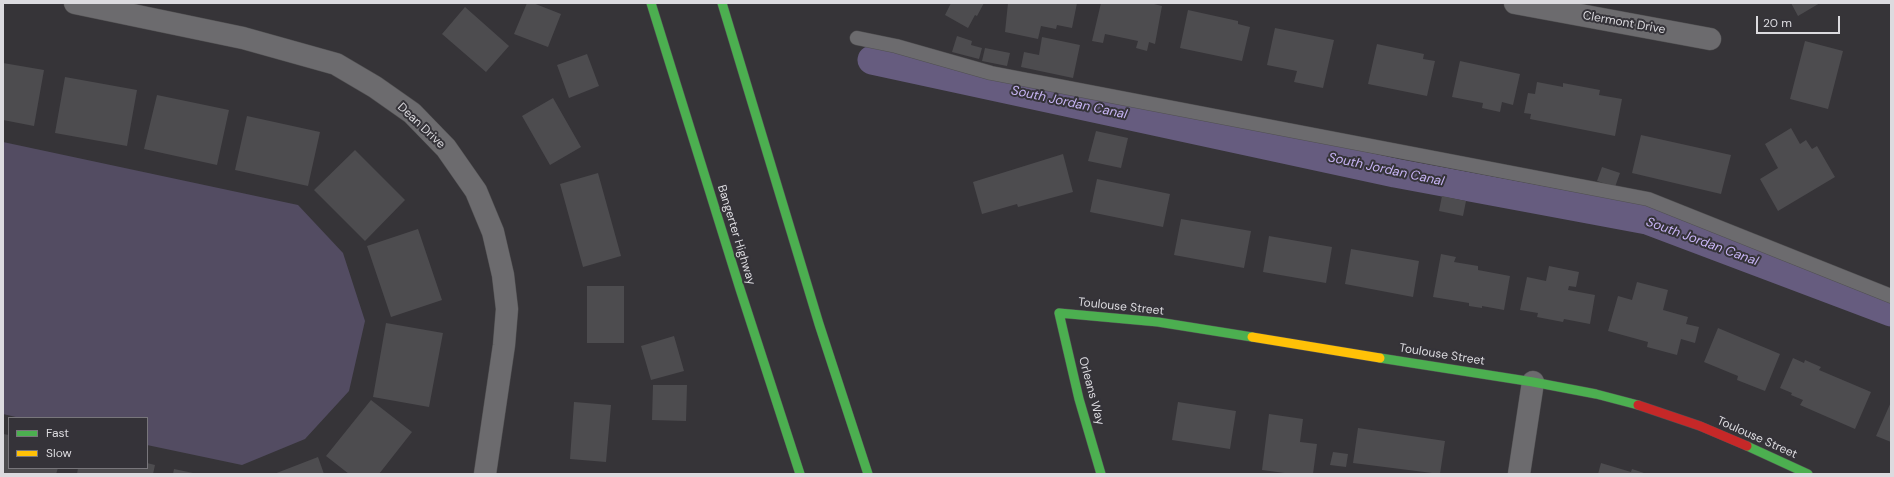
<!DOCTYPE html>
<style>
body{margin:0}
#map{position:relative;width:1894px;height:477px;overflow:hidden;background:#363438;font-family:"DM Sans",sans-serif}
canvas{display:block}
.frame{position:absolute;inset:0;border:4px solid #dcdbdf;pointer-events:none}
.legend{position:absolute;left:8px;top:417px;width:140px;height:52px;box-sizing:border-box;background:#353339;border:1px solid #78767b;margin:0;padding:5px 7px;list-style:none;font-size:12px;color:#dcdbdf}
.legend li{display:flex;align-items:center;gap:8px;height:20px}
.legend b{width:20px;border:1px solid #78767b}
.scale{position:absolute;left:1756px;top:16px;width:84px;height:18px;box-sizing:border-box;border:2px solid #dcdbdf;border-top:0;padding-left:5px;font-size:12px;line-height:14px;white-space:nowrap;color:#dcdbdf;-webkit-text-stroke:3px #353339;paint-order:stroke}
</style>
<div id="map">
<canvas width="1894" height="477"></canvas>
<div class="frame"></div>
<ul class="legend">
<li><b style="height:5px;background:#4caf50"></b>Fast</li>
<li><b style="height:5px;background:#ffc107"></b>Slow</li>
</ul>
<div class="scale">20 m</div>
</div>
<script>
const context = document.querySelector('canvas').getContext('2d');
context.lineJoin = 'round';
function fillPath(path, color) { context.fillStyle = color; context.fill(path, 'evenodd'); }
function trace(path, color, width, dash) { context.strokeStyle = color; context.lineWidth = width; context.lineCap = dash ? 'butt' : 'round'; context.setLineDash(dash || []); context.stroke(path); }
function write(font, color, halo, rows, align = 'center') {
  context.font = font + ' "DM Sans",sans-serif'; context.lineWidth = 4; context.setLineDash([]); context.textBaseline = 'middle'; context.strokeStyle = halo; context.fillStyle = color; for (const [text, x, y, turn = 0] of rows) {
    context.save(); context.translate(x, y); context.rotate((+turn || 0) * Math.PI / 180); context.textAlign = isNaN(turn) ? turn : align; if (halo) context.strokeText(text, 0, 0); context.fillText(text, 0, 0); context.restore();
  }
}
fillPath(new Path2D(`
 M3 142 298 205 343 253 365 321 349 391 305 439 242 465 147 445V418H20L3 414Z`), '#534c62');
trace(new Path2D(`
 M872 60 1395 173 1647 220 1891 312`), '#665c7f', 29);
fillPath(new Path2D(`
 M527 3H533L561 14 548 47 514 34Z
 M951 3H984L977 16 975 15 968 28 945 15Z
 M1008 3H1077L1072 28 1057 25 1056 29 1041 26 1038 39 1005 32Z
 M1101 3H1150L1162 6 1155 44 1149 42 1147 51 1136 48 1138 41 1105 34 1103 43 1092 41Z
 M1791 3H1820L1798 16Z
 M465 7 509 46 486 72 442 34Z
 M1188 10 1238 21V24L1250 27 1242 61 1180 48Z
 M1275 28 1334 40 1323 88 1294 82 1297 71 1267 65Z
 M957 36 972 41 971 45 982 48 979 59 952 52Z
 M1042 37 1080 45 1073 78 1021 67 1024 52 1039 55Z
 M1805 41 1843 51 1828 109 1790 99Z
 M1377 44 1424 54 1423 59 1435 61 1427 96 1368 84Z
 M985 48 1010 53 1007 66 982 61Z
 M587 54 599 86 569 98 557 65Z
 M1460 61 1520 74 1513 105 1502 102 1500 112 1482 108 1483 103 1452 97Z
 M3 63 44 70 34 126 3 120Z
 M65 77 137 90 127 146 55 133Z
 M1537 82 1563 87V83L1600 90 1599 95 1622 99 1615 136 1530 119 1531 114 1524 113 1528 93 1535 94Z
 M157 95 229 110 217 165 144 149Z
 M553 98 581 147 550 165 522 116Z
 M247 116 320 132 308 186 235 170Z
 M1791 128 1800 144 1806 140 1812 149 1817 146 1835 177 1778 211 1760 179 1778 168 1765 144Z
 M1096 131 1128 138 1121 168 1088 161Z
 M1641 135 1731 155 1721 194 1632 173Z
 M355 150 405 200 365 241 314 190Z
 M1063 154 1073 192 1018 207 1017 204 982 214 973 182Z
 M1602 167 1620 173 1615 187 1597 181Z
 M598 173 621 256 583 267 560 184Z
 M1097 179 1170 194 1163 227 1090 212Z
 M1442 196 1466 201 1463 216 1439 211Z
 M1181 219 1251 231 1244 268 1174 255Z
 M418 229 442 300 391 317 367 246Z
 M1269 236 1332 247 1326 283 1263 272Z
 M1351 249 1419 261 1413 297 1345 284Z
 M1441 254 1456 257 1454 262 1478 266V270L1510 276 1504 310 1482 306V308L1469 306V303L1433 297Z
 M1549 266 1579 272 1576 287 1569 286 1568 290 1595 295 1590 324 1564 319 1563 322 1537 317 1538 313 1520 310 1527 277 1546 281Z
 M1637 282 1668 290 1663 310 1688 317 1686 324 1699 327 1695 343 1681 339 1677 355 1647 347 1648 342 1608 331 1618 296 1632 300Z
 M587 286H624V343H587Z
 M386 323 443 333 429 407 373 397Z
 M1718 328 1780 354 1765 391 1737 380 1738 376 1704 362Z
 M674 336 684 371 651 380 641 346Z
 M1793 358 1804 363 1805 360 1821 367 1819 370 1871 392 1855 429 1800 405 1803 400 1791 395 1792 393 1780 388Z
 M653 385H687L686 421 652 420Z
 M371 400 412 432 379 474H349L326 456Z
 M574 402 611 405 606 462 570 459Z
 M1178 402 1236 411 1230 449 1172 440Z
 M1891 402V442L1876 436Z
 M1269 414 1303 419 1300 442 1317 444 1313 474H1292L1262 470Z
 M1358 428 1445 441 1440 474 1353 463Z
 M3 434 9 435V468H58L56 474H3Z
 M1333 452 1348 454 1346 467 1330 465Z
 M318 457 324 474H274Z
 M147 463 155 465 153 474H77L78 468H147Z
 M1601 463 1631 472 1632 469 1647 474H1598Z
 M174 469 193 473V474H173Z`), '#4d4c4f');
const lane = new Path2D(`
 M857 38 896 46 991 73 1648 199 1891 296`);
const street = new Path2D(`
 M75 3 243 38 336 64 375 87 412 113 446 148 476 191 493 232 503 275 507 309 504 345 485 474
 M1515 3 1710 39
 M1519 474 1533 382`);
const fast = new Path2D(`
 M651 3 740 289 800 474
 M722 3 819 324 868 474
 M1380 358 1533 382 1596 394 1638 405
 M1747 446 1808 474
 M1101 474 1079 399 1059 313 1158 322 1252 337`);
const slow = new Path2D(`
 M1252 337 1380 358`);
const jam = new Path2D(`
 M1638 405 1700 426 1747 446`);
trace(lane, '#515052', 15);
trace(street, '#515052', 23);
trace(fast, '#515052', 10);
trace(slow, '#515052', 10);
trace(jam, '#515052', 10);
trace(lane, '#6c6b6e', 14);
trace(street, '#6c6b6e', 22);
trace(fast, '#4caf50', 9);
trace(slow, '#ffc107', 9);
trace(jam, '#c62828', 9);
write('12px', '#dcdbdf', '#353339', [
 ["Clermont Drive",1624,23,10],
 ["Dean Drive",421,126,43],
 ["Bangerter Highway",736,235,73],
 ["Toulouse Street",1121,307,6],
 ["Toulouse Street",1442,355,9],
 ["Orleans Way",1091,391,75],
 ["Toulouse Street",1757,438,24]
]);
write('italic 13px', '#c7b4f4', '#353339', [
 ["South Jordan Canal",1069,103,12],
 ["South Jordan Canal",1386,170,12],
 ["South Jordan Canal",1702,242,20]
]);
</script>
